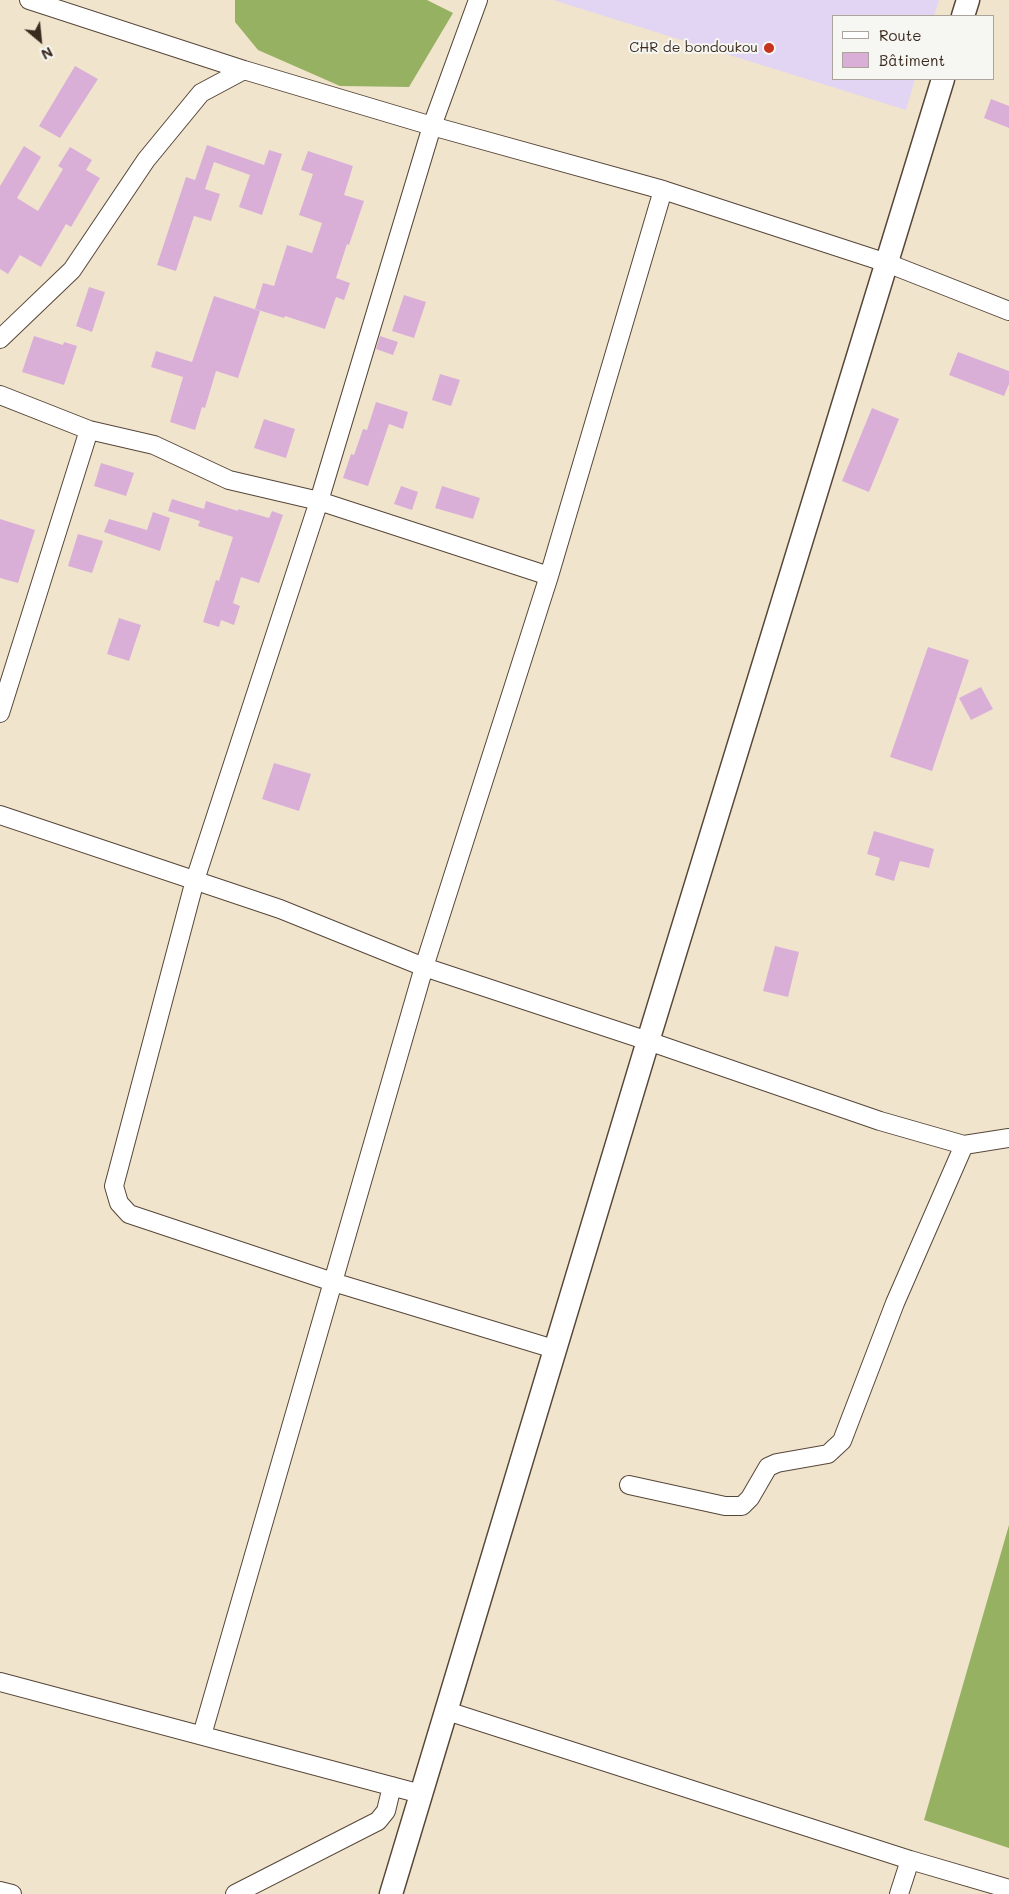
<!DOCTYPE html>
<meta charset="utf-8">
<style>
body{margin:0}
#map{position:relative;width:1009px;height:1894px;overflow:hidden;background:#f1e4cd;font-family:Mali,sans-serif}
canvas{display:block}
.legend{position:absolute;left:832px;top:15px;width:162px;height:65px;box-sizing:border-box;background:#f6f6f2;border:1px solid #aba49d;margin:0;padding:6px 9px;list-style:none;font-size:15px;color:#3b2a1e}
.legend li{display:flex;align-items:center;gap:10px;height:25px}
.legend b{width:25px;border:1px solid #aba49d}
.north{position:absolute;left:15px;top:15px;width:50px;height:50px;-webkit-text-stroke:4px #f6f6f2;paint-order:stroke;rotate:152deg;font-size:14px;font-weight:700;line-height:20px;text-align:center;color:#3b2a1e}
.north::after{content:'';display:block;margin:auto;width:18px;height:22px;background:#3b2a1e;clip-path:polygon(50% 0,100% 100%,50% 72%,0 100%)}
</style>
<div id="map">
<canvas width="1009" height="1894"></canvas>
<ul class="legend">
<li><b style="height:6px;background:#fff"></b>Route</li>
<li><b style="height:14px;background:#d9afd8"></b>Bâtiment</li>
</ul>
<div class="north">N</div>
</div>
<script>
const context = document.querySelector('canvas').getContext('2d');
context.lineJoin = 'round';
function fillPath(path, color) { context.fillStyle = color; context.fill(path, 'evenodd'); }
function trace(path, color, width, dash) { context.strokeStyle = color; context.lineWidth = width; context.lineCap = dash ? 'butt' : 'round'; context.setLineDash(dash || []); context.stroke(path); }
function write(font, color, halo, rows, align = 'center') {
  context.font = font + ' Mali,sans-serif'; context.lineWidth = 4; context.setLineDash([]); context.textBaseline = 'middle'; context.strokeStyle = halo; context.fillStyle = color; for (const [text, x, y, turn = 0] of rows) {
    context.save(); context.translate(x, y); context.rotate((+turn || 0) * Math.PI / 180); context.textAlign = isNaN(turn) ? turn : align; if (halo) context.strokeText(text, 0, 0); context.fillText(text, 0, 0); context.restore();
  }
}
fillPath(new Path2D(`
 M553 0H939L934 16H833V79H915L906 110Z`), '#e2d4f3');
fillPath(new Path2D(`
 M235 0H427L453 13 409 87 340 86 258 50 235 22Z
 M1009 1525V1848L924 1820Z`), '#97b162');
fillPath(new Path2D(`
 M75 66 98 79 60 138 39 126Z
 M991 99 1009 106V128L984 118Z
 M207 145 264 165 269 150 282 154 262 215 239 207 250 175 214 162 205 189 220 194 211 221 194 216 176 271 157 265 186 177 195 180Z
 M24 146 41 157 17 198 38 211 63 169 58 166 70 147 92 160 86 170 100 178 71 227 66 224 41 267 20 255 8 274 0 269V186Z
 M308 151 353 166 344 195 364 201 349 245 347 244 336 278 350 283 344 300 336 297 325 329 285 316 284 318 255 309 263 283 274 286 287 245 312 253 322 223 299 215 313 174 301 170Z
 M89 287 105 292 92 332 76 326Z
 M404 295 426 302 414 338 392 331Z
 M214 296 260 311 238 378 216 371 205 408 202 407 195 430 170 422 183 377 151 367 156 351 192 362Z
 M34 336 63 345 64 342 77 346 64 385 22 372Z
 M380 336 398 342 393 355 376 349Z
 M958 352 1009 371V384L1004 396 949 375Z
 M440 374 460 380 451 406 432 400Z
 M376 402 408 412 403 429 389 424 368 486 343 478 351 454 354 455 363 429 367 430Z
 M872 408 899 419 869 492 842 481Z
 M264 419 295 429 286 458 254 448Z
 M101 463 134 473 126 496 94 486Z
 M401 486 418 492 412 510 394 504Z
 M442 486 480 498 473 519 435 508Z
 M172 499 204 509 206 501 238 511V509L269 518 272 511 283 515 259 583 241 577 233 603 240 606 234 625 221 620 219 627 203 622 216 580 219 581 233 537 198 526 200 521 168 511Z
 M153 512 170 518 160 551 104 532 109 519 147 530Z
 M0 519 35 530 18 583 0 578Z
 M78 534 103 541 92 573 68 566Z
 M119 618 141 625 129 661 107 654Z
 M928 647 969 660 932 771 890 757Z
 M981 687 993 709 971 720 959 698Z
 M274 763 311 774 299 811 262 799Z
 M874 831 934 849 929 868 900 861 894 881 875 875 880 858 867 854Z
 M775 946 799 952 788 997 763 991Z`), '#d9afd8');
const minor = new Path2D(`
 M29 0 244 70 432 126 663 190 887 263 1009 311
 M478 0 432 126 319 501 195 880 114 1186 119 1203 129 1214 333 1282 554 1349
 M0 339 72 270 146 160 201 93 244 70
 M0 395 89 430 154 445 229 480 319 501 549 576
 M0 713 89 430
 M0 815 280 909 424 967 648 1041 880 1121 964 1145 1009 1138
 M629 1485 725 1506H742L750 1498 768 1467 777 1463 828 1454 842 1441 895 1303 964 1145
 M0 1682 421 1794
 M447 1711 910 1860 1009 1889
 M202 1735 424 967 549 576 663 190
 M0 1891 12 1894
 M235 1894 378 1821 386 1811 392 1786
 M899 1894 910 1860`);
const tertiary = new Path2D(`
 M963 16 968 0
 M391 1894 648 1041 943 79`);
trace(minor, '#564638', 20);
trace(tertiary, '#564638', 25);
trace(minor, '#fff', 18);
trace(tertiary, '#fff', 22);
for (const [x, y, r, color] of [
 [769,48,6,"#c8321e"]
]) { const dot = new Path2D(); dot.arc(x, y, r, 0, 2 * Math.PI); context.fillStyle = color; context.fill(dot); trace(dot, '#f6f6f2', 2); }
write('14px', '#3b2a1e', '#f6f6f2', [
 ["CHR de bondoukou",758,48]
], 'right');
</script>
